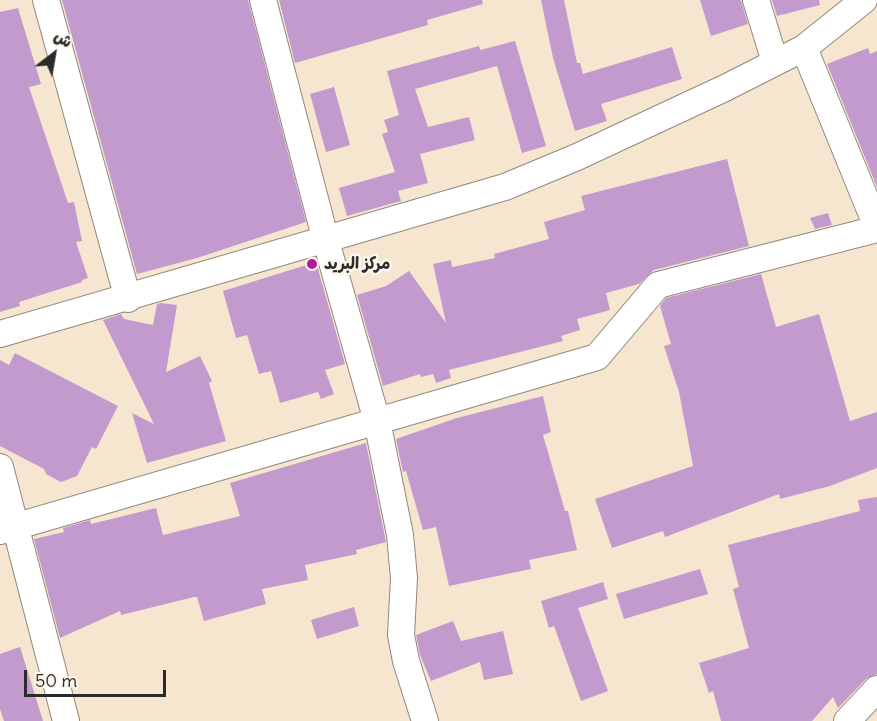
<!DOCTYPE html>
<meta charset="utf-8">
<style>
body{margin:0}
#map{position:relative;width:877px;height:721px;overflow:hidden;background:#f6e6cf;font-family:Delius,"Playpen Sans Arabic",sans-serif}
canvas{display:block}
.north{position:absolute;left:24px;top:24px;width:60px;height:60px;-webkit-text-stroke:4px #fbf7ec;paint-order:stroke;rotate:31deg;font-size:16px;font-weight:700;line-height:24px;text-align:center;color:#2b2b2b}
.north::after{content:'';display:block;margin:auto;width:21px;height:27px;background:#2b2b2b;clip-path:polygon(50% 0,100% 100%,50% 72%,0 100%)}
.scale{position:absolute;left:24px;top:670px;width:142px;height:27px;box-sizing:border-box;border:3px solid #2b2b2b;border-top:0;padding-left:8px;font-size:18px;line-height:21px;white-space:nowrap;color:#2b2b2b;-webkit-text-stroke:4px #fbf7ec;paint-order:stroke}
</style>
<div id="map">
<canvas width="877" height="721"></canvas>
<div class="north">ش</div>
<div class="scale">50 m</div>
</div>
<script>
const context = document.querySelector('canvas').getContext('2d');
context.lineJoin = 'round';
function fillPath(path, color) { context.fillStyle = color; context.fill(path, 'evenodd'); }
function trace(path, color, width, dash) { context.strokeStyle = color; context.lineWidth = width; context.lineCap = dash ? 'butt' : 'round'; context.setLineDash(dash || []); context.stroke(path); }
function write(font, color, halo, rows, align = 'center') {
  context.font = font + ' Delius,"Playpen Sans Arabic",sans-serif'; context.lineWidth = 5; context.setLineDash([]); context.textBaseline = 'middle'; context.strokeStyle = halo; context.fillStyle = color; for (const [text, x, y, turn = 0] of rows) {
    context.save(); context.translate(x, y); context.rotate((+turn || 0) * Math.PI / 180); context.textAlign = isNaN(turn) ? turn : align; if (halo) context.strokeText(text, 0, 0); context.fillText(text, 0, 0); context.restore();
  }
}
fillPath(new Path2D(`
 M62 0H248L306 222 197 258 137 274Z
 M279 0H482L483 4 427 20 428 25 295 63Z
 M541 0H564L577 63H580L583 74 672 47 682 79 601 104 607 121 575 131 553 58Z
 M700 0H741L748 24 711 36Z
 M772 0H819L820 5 777 16Z
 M18 8 41 84 29 87 68 203 74 202 82 241 76 242 88 278 82 280V282L19 302 20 306 0 312V12Z
 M515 41 546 146 522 153 497 66 415 89 428 127 469 117 475 140 420 154 428 183 398 191 401 201 347 216 339 188 395 172 382 134 388 132 384 120 399 115 387 71 479 46 480 50Z
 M868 48 870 54 877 51V187L827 64Z
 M334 87 350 145 326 152 310 94Z
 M727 159 749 246 654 270 639 284 606 293 610 310 577 319 580 330 561 336 563 341 449 370 451 378 436 383 433 374 421 377 420 374 383 386 357 295 386 286 409 271 446 323 433 264 451 260 452 267 495 258 494 254 549 239 544 222 585 210 581 196Z
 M828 213 832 225 815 229 810 218Z
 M316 262 345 364 325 370 334 394 321 399 318 392 280 403 271 371 259 374 247 335 236 338 223 291Z
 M761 274 776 327 819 314 850 421 877 412V468L830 486 780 499 779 494 665 537 663 531 612 548 595 499 693 466 679 392 664 346 671 344 660 306 666 298Z
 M161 303 177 305 166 372 200 356 212 381 209 383 226 441 147 463 132 413 154 424 103 320 121 314 124 319 153 325 157 304Z
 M15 353 118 406 96 449 92 447 77 476 61 482 46 474 44 469 0 446V360L9 365Z
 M543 396 551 432 543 435 565 511H568L577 550 529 560 531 569 449 586 436 527 423 530 406 471 403 472 396 439 457 418Z
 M366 443 386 542 356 550 357 554 305 565 308 580 262 589 266 604 204 621 197 597H194L121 615 120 611 60 638 34 539 64 532 63 528 90 520 91 524 156 508 163 535 240 516 230 483Z
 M877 497V674L866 679 838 708 833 697 812 721H721L713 691 709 693 699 663 749 648 733 589 739 587 728 545 860 511 858 500Z
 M700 569 708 594 624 619 616 594Z
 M603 582 608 599 578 608 608 691 581 701 554 626 549 628 541 601Z
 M354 607 359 626 317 639 311 620Z
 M453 621 461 641 503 631 513 674 484 680 480 662 431 681 420 655 416 635Z
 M20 647 43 721H4L0 709V654Z`), '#c39acd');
const minor = new Path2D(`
 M46 0 128 299
 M263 0 326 241 377 421 400 535 404 578 401 635 406 661 425 721
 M756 0 775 62
 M804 48 877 227
 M0 334 505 187 577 157 725 88 804 48 864 0
 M0 467 66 721
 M0 531 597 357 658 285 877 229
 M847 721 877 689`);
trace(minor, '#90887d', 28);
trace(minor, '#fff', 26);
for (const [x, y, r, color] of [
 [312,264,6,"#b5179e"]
]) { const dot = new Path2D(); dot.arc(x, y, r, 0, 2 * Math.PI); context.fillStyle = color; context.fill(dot); trace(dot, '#fbf7ec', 2); }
write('bold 16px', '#2b2b2b', '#fbf7ec', [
 ["مركز البريد",324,264]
], 'left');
</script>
